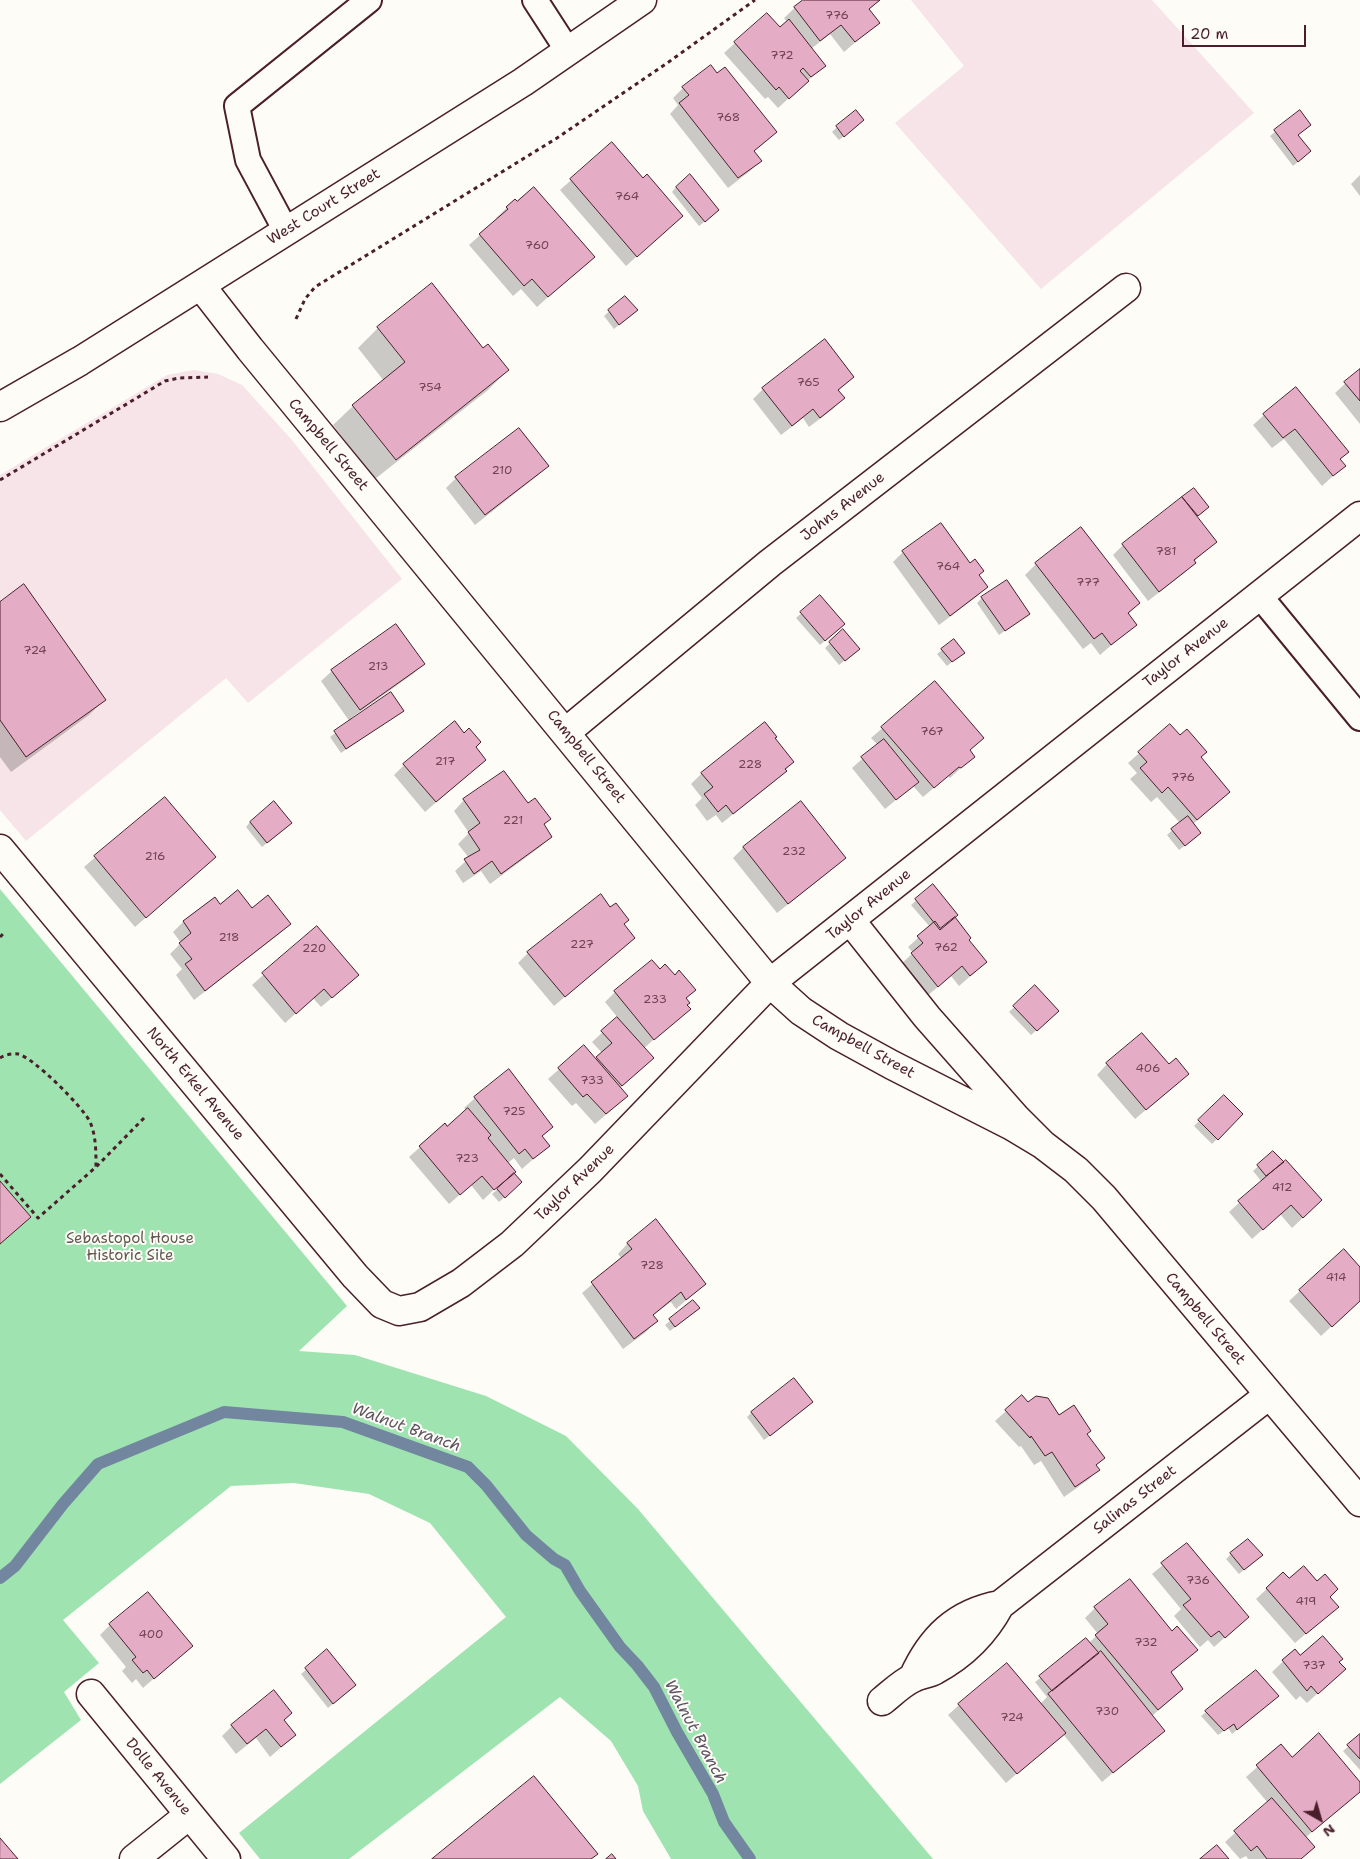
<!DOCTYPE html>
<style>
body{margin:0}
#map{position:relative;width:1360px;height:1859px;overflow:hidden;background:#fdfcf7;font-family:"Shantell Sans",sans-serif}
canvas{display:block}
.north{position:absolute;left:1295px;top:1794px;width:50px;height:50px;-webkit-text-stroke:4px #fdfcf7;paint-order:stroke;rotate:142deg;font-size:14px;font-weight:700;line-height:20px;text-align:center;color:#4a1f2b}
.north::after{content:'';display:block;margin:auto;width:18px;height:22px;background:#4a1f2b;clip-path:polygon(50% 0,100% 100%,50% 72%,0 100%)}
.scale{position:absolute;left:1182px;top:25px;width:124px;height:22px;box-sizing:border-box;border:2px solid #4a1f2b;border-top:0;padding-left:6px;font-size:15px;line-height:18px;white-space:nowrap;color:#4a1f2b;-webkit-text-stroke:4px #fdfcf7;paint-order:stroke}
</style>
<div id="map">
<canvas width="1360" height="1859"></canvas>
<div class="north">N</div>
<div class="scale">20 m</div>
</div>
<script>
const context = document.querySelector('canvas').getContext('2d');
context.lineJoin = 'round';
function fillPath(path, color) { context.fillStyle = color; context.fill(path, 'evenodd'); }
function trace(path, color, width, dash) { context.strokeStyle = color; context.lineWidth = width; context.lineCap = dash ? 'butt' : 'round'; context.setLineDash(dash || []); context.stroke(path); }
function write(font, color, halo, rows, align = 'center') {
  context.font = font + ' "Shantell Sans",sans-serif'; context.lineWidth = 4; context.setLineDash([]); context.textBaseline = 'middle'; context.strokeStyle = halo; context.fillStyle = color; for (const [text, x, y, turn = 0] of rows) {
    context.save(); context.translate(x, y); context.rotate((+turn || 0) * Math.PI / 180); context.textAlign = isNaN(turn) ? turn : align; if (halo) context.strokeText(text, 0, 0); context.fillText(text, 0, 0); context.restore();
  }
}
fillPath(new Path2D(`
 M911 0H1152L1254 113 1041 289 895 123 964 66Z
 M194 370 218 374 242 385 291 439 402 579 248 703 226 678 26 841 0 810V475L167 375Z`), '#f6e4e8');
fillPath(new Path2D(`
 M0 889 347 1306 299 1351 355 1355 486 1396 566 1436 638 1509 933 1859H671L643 1811 638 1786 611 1741 560 1697 349 1859H260L239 1833 506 1617 430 1523 369 1494 294 1483 231 1486 63 1620 99 1663 64 1692 81 1720 0 1784Z`), '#9fe4b0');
fillPath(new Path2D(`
 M803 0H880L868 10 878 23 844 52 830 34 811 49 824 66 778 108 768 97 765 99 724 53 735 43 780 28 787 22 784 18Z
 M683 88 776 132 753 152 760 161 750 171 728 188 670 114 678 105 673 98Z
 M1299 112 1297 135 1305 156 1293 166 1270 136Z
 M858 125 839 140 832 132 837 127Z
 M612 144 642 180 682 216 626 266 560 190Z
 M1360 175V196L1351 184Z
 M676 187 713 215 699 226 672 192Z
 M515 200 593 257 537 307 521 289 513 296 469 245 498 219 496 218Z
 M625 297 631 315 614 329 604 316Z
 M378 328 483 350 508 370 488 390 375 479 333 425 353 406 384 381 358 348Z
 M1360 370V424L1335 393Z
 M852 377 838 391 843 398 833 409 809 427 803 418 781 435 753 399 763 389Z
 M1264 415 1347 452 1339 460 1344 466 1322 486 1284 439 1272 448 1253 425Z
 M547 466 537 476 475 525 446 488 456 478Z
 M1194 490 1203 512 1196 517 1216 542 1193 562 1194 563 1184 573 1148 601 1113 555 1123 545Z
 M1081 529 1139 603 1128 614 1136 624 1100 655 1091 643 1083 649 1025 575 1036 564Z
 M903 552 978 575 986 587 976 597 939 625 893 562Z
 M819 597 839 629 820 645 796 618Z
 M982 598 1023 618 999 635 977 603Z
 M0 603 104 700 89 715 11 772 0 757Z
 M396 625 423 664 413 674 351 718 353 720 402 711 341 753 330 737 350 722 321 681 332 671Z
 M843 631 853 654 839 665 825 648Z
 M942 650 963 653 947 666 937 654Z
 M935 682 969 751 973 757 950 778 948 776 923 797 913 786 885 809 852 768 878 745 871 738Z
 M765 723 774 738 793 762 775 781 722 823 716 815 707 821 695 805 702 798 691 784 701 774Z
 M1170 726 1200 757 1218 802 1193 824 1195 838 1179 850 1167 835 1180 823 1157 797 1151 802 1130 779 1137 773 1128 763Z
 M474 747 485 760 425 812 394 775 404 765Z
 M504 773 527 805 549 819 543 826 551 837 540 847 490 884 481 871 463 883 455 871 469 858 458 844 469 833 454 811 464 800Z
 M164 798 215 857 135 927 84 867Z
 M250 822 286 828 262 847 246 827Z
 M744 847 844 858 834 868 777 913 733 858Z
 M933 886 967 940 975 972 959 986 951 976 927 996 901 964 913 953 908 947 930 927 911 905Z
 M214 898 220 906 251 910 289 924 279 934 194 1000 176 975 182 969 170 954 181 943 173 932 183 922Z
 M622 925 634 938 554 1006 518 963 528 953Z
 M317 927 347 985 321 1007 313 998 285 1023 252 985Z
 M659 971 674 977 694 990 685 999 686 1005 689 1009 643 1049 642 1068 620 1088 616 1106 595 1124 576 1103 572 1106 548 1079 584 1047 595 1060 602 1053 592 1042 618 1018 605 1002 615 992Z
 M1035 987 1053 1016 1031 1035 1009 1012Z
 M1107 1064 1177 1084 1135 1119 1097 1075Z
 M1224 1096 1242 1114 1212 1144 1194 1126Z
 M475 1098 551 1127 541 1137 548 1146 522 1169 514 1158 508 1163 513 1173 516 1187 499 1202 492 1194 506 1182 504 1180 483 1200 471 1185 449 1204 409 1157 445 1125 447 1128 467 1111 464 1108Z
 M1273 1153 1277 1166 1310 1211 1292 1228 1280 1214 1252 1239 1229 1212 1262 1182 1253 1171Z
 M628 1243 705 1284 676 1309 671 1302 652 1316 656 1321 646 1332 623 1349 582 1293 622 1259 618 1254Z
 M1343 1251 1360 1269V1300L1321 1336 1289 1301Z
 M693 1302V1313L670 1331 665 1325Z
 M1022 1397 1028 1403 1058 1417 1086 1434 1103 1458 1095 1466 1098 1470 1088 1480 1064 1497 1041 1461 1034 1465 1021 1446 1019 1447 995 1421Z
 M807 1407 764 1440 747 1417 752 1412Z
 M1187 1545 1248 1617 1214 1647 1208 1640 1200 1647 1174 1616 1181 1609 1152 1574Z
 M1231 1554 1256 1560 1239 1574 1226 1559Z
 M1283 1574 1289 1580 1329 1597 1337 1607 1295 1643 1256 1599Z
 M1095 1608 1172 1632 1196 1650 1170 1673 1182 1689 1152 1716 1164 1730 1102 1782 1063 1734 1006 1783 948 1715 959 1705 1040 1704 1047 1697 1035 1682 1089 1643 1098 1634 1085 1618Z
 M110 1625 191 1646 143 1688 136 1679 132 1683 122 1671 126 1667 100 1635Z
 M1295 1650 1300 1657 1338 1662 1344 1669 1307 1703 1300 1696 1296 1700 1272 1672Z
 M327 1651 350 1690 328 1708 301 1674Z
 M1272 1701 1232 1734 1228 1728 1218 1735 1201 1716 1206 1712Z
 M282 1720 295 1735 270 1757 256 1738 236 1754 222 1736 232 1726Z
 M1360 1736V1770L1343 1751Z
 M1281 1746 1291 1758 1360 1784V1791L1305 1838 1301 1859H1248L1246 1856 1240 1859 1225 1842 1268 1803 1246 1777Z`), '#0003');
trace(new Path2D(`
 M0 1578 15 1566 63 1504 98 1464 224 1412 343 1422 468 1467 486 1485 526 1535 554 1559 565 1565 580 1591 620 1647 637 1665 654 1687 677 1732 713 1794 724 1822 750 1859`), '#72879f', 12);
const building = new Path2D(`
 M803 0H880L869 9 880 23 855 42 841 25 820 41 794 7Z
 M767 13 780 27 789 19 826 66 811 77 803 68 800 71 809 81 789 99 779 87 776 90 734 42Z
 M711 65 717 73 725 67 777 132 754 151 762 161 738 178 679 103 689 95 682 87Z
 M856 110 864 120 844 137 836 126Z
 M1300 110 1311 125 1298 135 1311 151 1298 162 1274 130Z
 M612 142 643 178 647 174 683 216 637 257 570 179Z
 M690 174 719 210 705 222 676 187Z
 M534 187 595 257 548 297 532 279 524 286 479 234 508 209 506 207 515 199 517 201Z
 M432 283 483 348 488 344 509 370 396 460 352 405 405 362 377 327Z
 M625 296 638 310 619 325 608 310Z
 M825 339 854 377 838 390 845 398 820 418 813 409 792 426 762 388Z
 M1360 369V401L1344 382Z
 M1296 387 1349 452 1340 459 1346 466 1333 476 1295 429 1283 438 1263 414Z
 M519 428 549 466 485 515 455 477Z
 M1194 488 1209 507 1198 516 1182 497Z
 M1182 497 1217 542 1194 560 1196 563 1159 592 1122 544Z
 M941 523 970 563 975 559 984 571 979 575 988 587 950 616 902 551Z
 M1081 527 1140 603 1128 613 1137 625 1111 645 1102 633 1094 639 1035 563Z
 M1007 580 1030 614 1005 631 981 597Z
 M24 584 106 700 26 757 0 720V602Z
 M820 595 845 624 825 641 800 612Z
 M396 624 425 664 360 710 331 670Z
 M843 629 860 649 845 661 829 642Z
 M954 639 965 653 952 662 941 649Z
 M935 681 984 738 970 750 975 757 961 768 959 767 934 788 881 727Z
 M391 692 404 711 346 749 334 731Z
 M455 721 464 733 469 728 481 742 476 747 486 760 436 802 403 764Z
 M765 722 777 737 775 738 794 762 785 769 787 771 733 814 726 805 718 812 704 794 713 787 701 773Z
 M1170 724 1180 735 1187 729 1207 752 1201 757 1230 792 1197 820 1168 787 1162 793 1140 768 1147 762 1138 752Z
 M884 739 919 782 896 800 861 757Z
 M504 771 528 803 535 798 551 819 544 824 552 837 501 874 492 861 474 874 464 859 480 850 468 832 480 823 463 799Z
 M165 797 216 857 146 918 94 856Z
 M274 801 292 823 267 843 250 822Z
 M801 801 846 858 788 904 743 847Z
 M1188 816 1201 833 1185 846 1171 829Z
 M933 884 958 915 940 930 915 899Z
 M238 890 252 908 268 895 291 924 205 991 185 964 192 959 179 943 191 933 183 921 215 897 220 904Z
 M601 894 610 907 616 903 629 920 624 924 635 938 565 997 527 952Z
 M955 917 971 938 969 940 987 962 970 976 962 966 938 987 911 953 923 943 917 936 935 921 940 928Z
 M317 926 359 975 332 998 324 989 296 1014 262 973Z
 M652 960 660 969 665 964 675 975 679 970 696 990 686 998 690 1003 687 1005 691 1009 654 1040 614 991Z
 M1035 985 1059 1011 1037 1031 1013 1006Z
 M617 1017 654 1058 622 1086 596 1057 612 1043 601 1031Z
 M1142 1033 1169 1064 1176 1058 1189 1074 1146 1110 1106 1063Z
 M584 1045 628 1096 606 1114 587 1094 583 1097 558 1068Z
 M509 1069 553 1127 542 1136 550 1146 533 1159 525 1149 519 1154 474 1097Z
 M1224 1095 1243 1114 1218 1140 1198 1120Z
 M468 1108 491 1135 488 1138 516 1172 494 1190 482 1176 460 1195 419 1146 445 1123 447 1126Z
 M1273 1151 1284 1162 1266 1176 1257 1165Z
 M1286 1160 1322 1200 1303 1218 1291 1205 1263 1230 1238 1201Z
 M514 1173 522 1182 505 1198 497 1189Z
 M0 1181 31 1217 0 1244Z
 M656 1219 706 1284 686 1300 681 1292 653 1315 658 1321 634 1339 591 1282 632 1249 627 1243Z
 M1344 1249 1360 1267V1301L1332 1327 1299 1290Z
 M693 1300 700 1308 675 1327 669 1319Z
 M794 1378 813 1402 770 1436 751 1412Z
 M1022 1395 1028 1402 1036 1396 1048 1398 1059 1415 1074 1405 1091 1431 1087 1434 1105 1458 1096 1465 1100 1470 1075 1487 1052 1452 1045 1456 1031 1436 1030 1438 1005 1410Z
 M1248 1539 1263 1555 1244 1570 1230 1553Z
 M1187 1543 1249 1617 1225 1638 1219 1631 1211 1637 1183 1605 1191 1599 1161 1563Z
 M1304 1566 1317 1581 1325 1574 1338 1589 1330 1597 1339 1607 1306 1634 1266 1588 1283 1572 1289 1578Z
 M1130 1579 1172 1631 1177 1626 1198 1650 1171 1672 1183 1689 1158 1710 1095 1635 1108 1624 1094 1607Z
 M148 1592 193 1646 154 1679 147 1670 143 1673 132 1660 136 1657 109 1624Z
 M1323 1636 1343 1659 1339 1662 1346 1669 1318 1694 1311 1686 1307 1691 1282 1660 1295 1649 1300 1655Z
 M1086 1638 1099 1653 1052 1691 1039 1676Z
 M327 1649 356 1685 333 1704 305 1668Z
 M1101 1651 1165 1731 1113 1773 1048 1694Z
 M1007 1663 1066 1733 1017 1774 958 1704Z
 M1256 1670 1279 1696 1237 1730 1234 1724 1224 1731 1205 1711Z
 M274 1690 292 1713 284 1720 296 1735 281 1747 266 1729 247 1744 231 1725Z
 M1319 1733 1360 1782V1792L1312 1832 1256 1765 1281 1744 1292 1757Z
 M1360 1734V1759L1347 1745Z
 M534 1776 598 1854 591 1859H432Z
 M1272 1798 1315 1847 1301 1859H1267L1257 1846 1251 1851 1234 1831Z
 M0 1838 18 1859H0Z
 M1217 1845 1229 1859H1200Z
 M612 1854 616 1859H606Z`);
fillPath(building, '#e4adc5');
trace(building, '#4a1f2b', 1);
const service = new Path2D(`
 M535 0 568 51
 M286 231 248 160 237 106 369 0
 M1259 595 1360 718`);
const minor = new Path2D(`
 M201 286 250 349 770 983 801 1011 839 1036 892 1065 1012 1126 1042 1144
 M566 732 770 563 1126 288
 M0 849 355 1276 382 1304 399 1311 420 1307 461 1283 512 1244 590 1170 770 983 1360 516
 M850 920 927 1017 1016 1118 1042 1144 1076 1170 1104 1198 1360 1502
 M913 1678C931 1638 956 1613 1000 1605
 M91 1694 226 1859
 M882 1701C892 1693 902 1683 913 1678 920 1674 928 1674 935 1670 963 1655 985 1633 1000 1605L1269 1395
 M134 1859 189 1815`);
const primary = new Path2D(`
 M0 407 80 361 523 82 642 0`);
trace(service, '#4a1f2b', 28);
trace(minor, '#4a1f2b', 31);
trace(primary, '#4a1f2b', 31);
trace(new Path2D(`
 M296 319 305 299 315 287 557 138 670 61 755 0
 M0 480 165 381 179 378 208 377
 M0 937 4 933
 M0 1058C4 1055 13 1053 18 1054 33 1057 83 1107 90 1122 96 1135 96 1152 96 1167
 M0 1174 38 1218 96 1167 146 1116`), '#4a1f2b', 3, [4, 4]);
trace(service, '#fdfcf7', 24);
trace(minor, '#fdfcf7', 28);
trace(primary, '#fdfcf7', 28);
write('12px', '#704252', null, [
 ["776",837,16],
 ["772",782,56],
 ["768",728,118],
 ["764",627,197],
 ["760",537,246],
 ["765",808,383],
 ["754",430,388],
 ["210",502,471],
 ["781",1166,552],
 ["764",948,567],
 ["777",1088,583],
 ["724",35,651],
 ["213",378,667],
 ["767",932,732],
 ["217",445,762],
 ["228",750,765],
 ["776",1183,778],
 ["221",513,821],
 ["232",794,852],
 ["216",155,857],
 ["218",229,938],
 ["227",582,945],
 ["762",946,948],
 ["220",314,949],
 ["233",655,1000],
 ["406",1148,1069],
 ["733",592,1081],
 ["725",514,1112],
 ["723",467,1159],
 ["412",1282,1188],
 ["728",652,1266],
 ["414",1336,1278],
 ["736",1198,1581],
 ["419",1306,1602],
 ["400",151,1635],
 ["732",1146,1643],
 ["737",1314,1666],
 ["730",1107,1712],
 ["724",1012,1718]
]);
write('15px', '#4a1f2b', '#fdfcf7', [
 ["West Court Street",324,207,-32],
 ["Campbell Street",328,445,50],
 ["Johns Avenue",843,507,-38],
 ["Taylor Avenue",1186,653,-38],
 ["Campbell Street",586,757,51],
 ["Taylor Avenue",869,905,-39],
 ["Campbell Street",863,1047,29],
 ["North Erkel Avenue",195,1084,50],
 ["Taylor Avenue",575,1183,-44],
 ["Campbell Street",1205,1319,50],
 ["Salinas Street",1135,1500,-38],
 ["Dolle Avenue",158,1777,51]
]);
write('15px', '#645a53', '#fdfcf7', [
 ["Sebastopol House",130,1239],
 ["Historic Site",130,1256]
]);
write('italic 16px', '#5e5365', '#fdfcf7', [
 ["Walnut Branch",406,1428,20],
 ["Walnut Branch",695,1732,62]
]);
</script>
